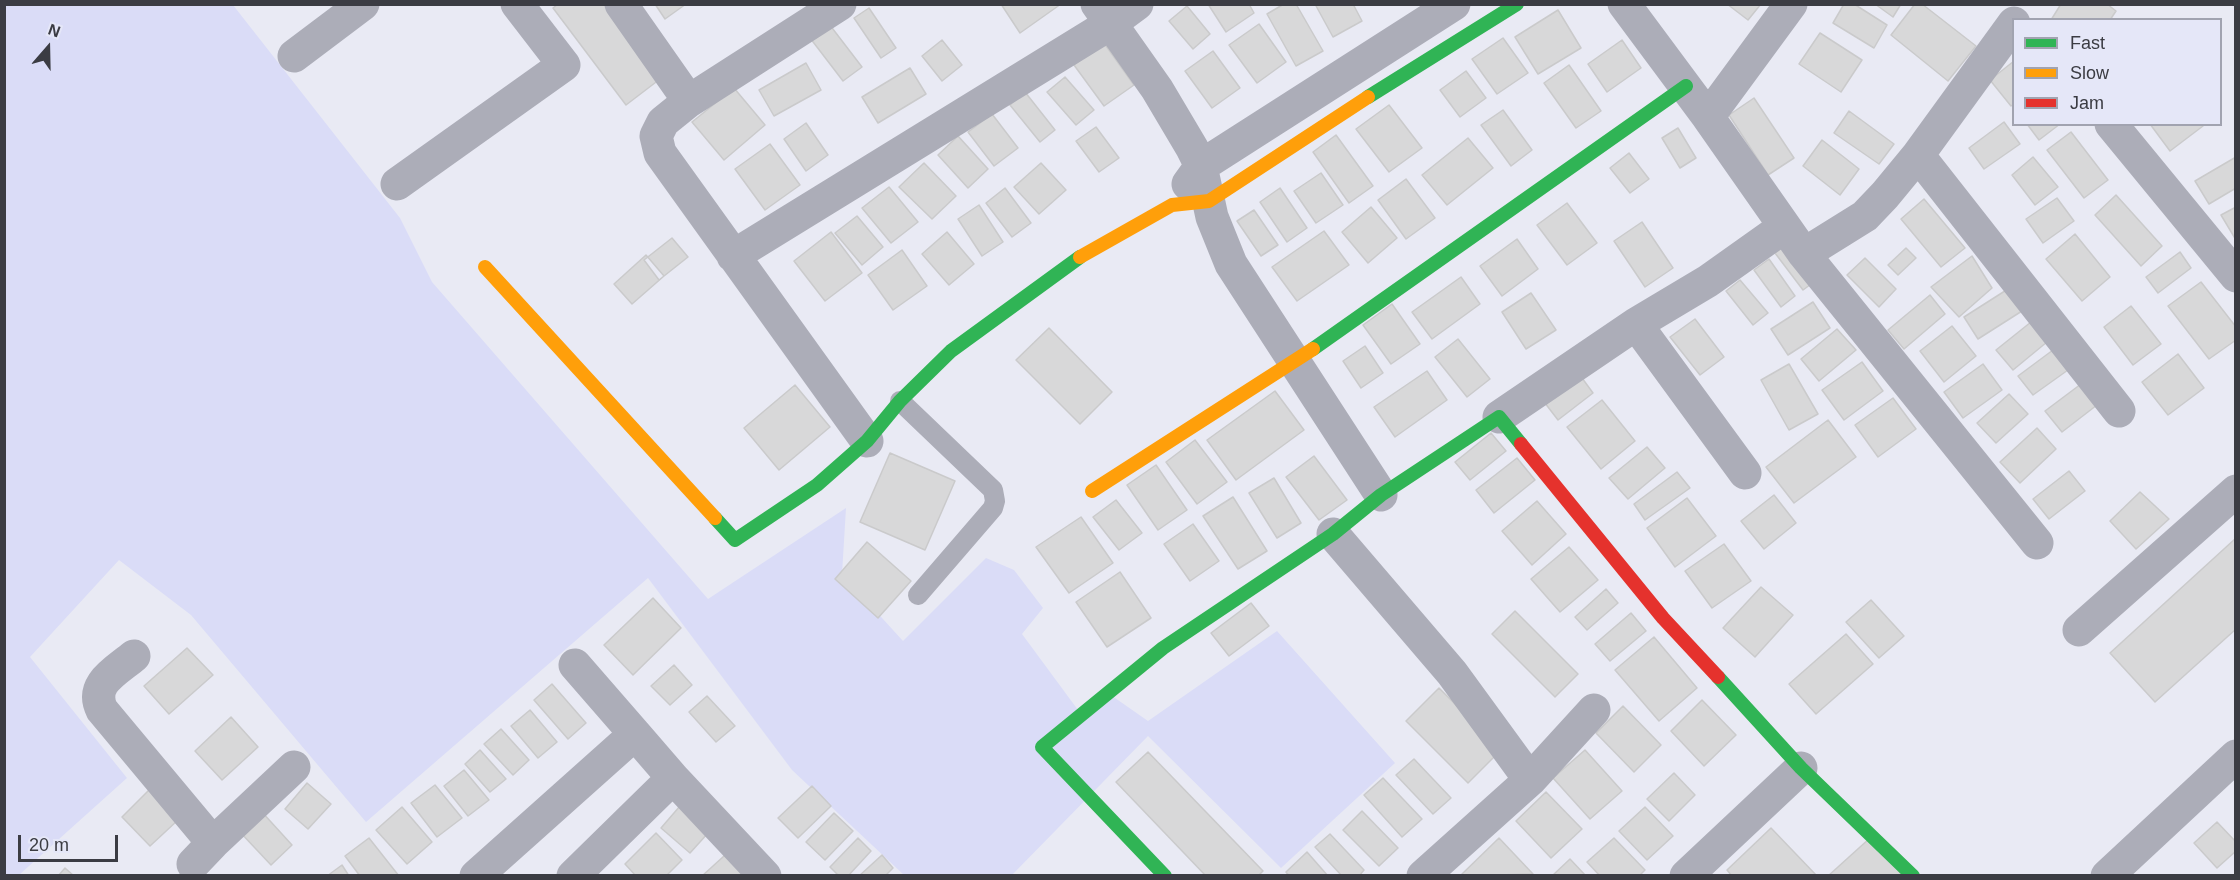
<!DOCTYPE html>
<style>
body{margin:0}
#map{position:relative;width:2240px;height:880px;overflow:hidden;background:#e9eaf4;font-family:Helvetica,sans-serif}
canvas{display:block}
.frame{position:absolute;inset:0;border:6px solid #3b3c43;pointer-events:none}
.legend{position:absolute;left:2012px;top:18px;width:210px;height:108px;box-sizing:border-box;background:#e5e7f8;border:2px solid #a1a3b0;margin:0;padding:8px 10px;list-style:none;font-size:18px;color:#3b3c43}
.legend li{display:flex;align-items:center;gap:12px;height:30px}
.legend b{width:30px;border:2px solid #a1a3b0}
.north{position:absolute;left:18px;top:18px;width:60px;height:60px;-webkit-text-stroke:4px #e5e7f8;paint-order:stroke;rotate:20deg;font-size:16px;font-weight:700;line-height:24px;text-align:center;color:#3b3c43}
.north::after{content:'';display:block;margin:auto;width:21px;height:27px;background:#3b3c43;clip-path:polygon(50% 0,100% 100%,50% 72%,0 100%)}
.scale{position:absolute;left:18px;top:835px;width:100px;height:27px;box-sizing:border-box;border:3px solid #3b3c43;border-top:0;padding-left:8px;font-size:18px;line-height:21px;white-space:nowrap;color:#3b3c43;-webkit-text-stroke:4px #e5e7f8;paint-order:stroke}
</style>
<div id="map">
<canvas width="2240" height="880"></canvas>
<div class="frame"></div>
<ul class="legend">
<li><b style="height:8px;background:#30b455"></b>Fast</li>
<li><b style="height:8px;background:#ff9f0a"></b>Slow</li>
<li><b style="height:8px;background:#e5322d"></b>Jam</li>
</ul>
<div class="north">N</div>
<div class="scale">20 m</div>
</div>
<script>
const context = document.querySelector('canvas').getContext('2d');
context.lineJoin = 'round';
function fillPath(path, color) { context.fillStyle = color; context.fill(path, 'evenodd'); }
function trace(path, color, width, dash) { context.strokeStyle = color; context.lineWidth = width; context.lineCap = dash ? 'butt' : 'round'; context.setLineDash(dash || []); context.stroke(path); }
fillPath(new Path2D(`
 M5 5H233L400 218 432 282 708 599 846 508 842 574 903 641 986 558 1014 570 1043 608 1022 634 1078 710 1105 691 1148 721 1277 631 1395 763 1281 868 1148 736 1012 875H904L792 770 648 578 366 822 191 615 119 560 30 657 127 778 19 875 5 876Z`), '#dadcf7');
const building = new Path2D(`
 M558 4H611L664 76 626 105 553 8Z
 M655 4H686L665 19Z
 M1001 4H1061L1020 33Z
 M1208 4H1249L1254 13 1226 32Z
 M1284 4H1296L1323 51 1296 66 1267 14Z
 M1315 4H1353L1362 21 1333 37Z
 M1727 4H1761L1748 20Z
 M1844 4H1854L1887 25 1874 48 1833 23Z
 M1875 4H1901L1893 17Z
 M1915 4H1922L1976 46 1948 81 1891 35Z
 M2061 4H2107L2116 11 2110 20H2051Z
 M1187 6 1210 34 1193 49 1169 21Z
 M869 8 896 48 881 58 854 18Z
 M1558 10 1581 48 1538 74 1515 37Z
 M826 20 862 67 843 81 807 34Z
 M1259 24 1286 62 1257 83 1229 45Z
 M1820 33 1862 60 1841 92 1799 64Z
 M1503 38 1528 73 1497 94 1472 59Z
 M942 40 962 65 942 81 922 56Z
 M1622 40 1641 68 1607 92 1588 64Z
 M1104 43 1134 85 1104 106 1074 65Z
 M1213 51 1240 88 1212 108 1185 71Z
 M2014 61V104L2011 106 1990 80Z
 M806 63 821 90 774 116 759 90Z
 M1569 65 1601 111 1576 128 1544 83Z
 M910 68 926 94 878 123 862 97Z
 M1466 71 1486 98 1460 117 1440 90Z
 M1065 77 1094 110 1076 125 1047 92Z
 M734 88 765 125 724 160 692 122Z
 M1025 92 1055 130 1040 142 1010 105Z
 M1754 98 1794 158 1768 175 1729 115Z
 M1389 105 1422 148 1389 172 1356 129Z
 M1503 110 1532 150 1511 166 1481 125Z
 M1849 111 1894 144 1879 164 1834 133Z
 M992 114 1018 148 994 166 968 132Z
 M2004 122 2020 144 1984 169 1969 148Z
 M806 123 828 155 806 171 784 139Z
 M2027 124H2060L2039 140Z
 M2150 124H2202L2203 126 2170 151Z
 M1096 127 1119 158 1099 172 1076 141Z
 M1678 128 1696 158 1680 168 1662 138Z
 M2071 132 2108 180 2084 198 2047 150Z
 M1336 135 1373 186 1349 203 1313 152Z
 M958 136 988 169 968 188 938 155Z
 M1468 138 1493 168 1447 205 1422 175Z
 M1822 140 1859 169 1840 195 1803 166Z
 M770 144 800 185 765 210 735 169Z
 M1629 153 1649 179 1630 193 1610 168Z
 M2033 157 2058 187 2035 205 2012 175Z
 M2236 157V188L2209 204 2195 181Z
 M924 163 956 196 932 219 899 187Z
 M1041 163 1066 190 1039 214 1014 187Z
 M1321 173 1343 205 1316 223 1294 191Z
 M1406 179 1435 218 1406 239 1378 200Z
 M889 187 918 222 891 243 862 208Z
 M1005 188 1031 223 1012 237 986 203Z
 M1280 188 1307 228 1287 242 1260 202Z
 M2116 195 2162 246 2141 266 2095 215Z
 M2057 198 2074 221 2043 243 2026 219Z
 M1924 199 1965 248 1941 267 1901 219Z
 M1567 203 1597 243 1567 265 1537 225Z
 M979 205 1003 242 982 256 958 219Z
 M1371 207 1397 238 1368 263 1342 232Z
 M2236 207V240L2221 215Z
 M1254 210 1278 245 1261 256 1237 221Z
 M857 216 883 247 862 265 835 233Z
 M1642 222 1673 268 1645 287 1614 241Z
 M1324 231 1349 265 1297 301 1272 267Z
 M831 232 862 273 825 301 794 261Z
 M947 232 974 264 949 285 922 254Z
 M2075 234 2110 277 2082 301 2046 259Z
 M672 238 688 257 659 280 644 260Z
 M1517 239 1538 269 1502 296 1480 266Z
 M1785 246 1814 282 1803 290 1775 253Z
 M1906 248 1916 258 1898 275 1888 265Z
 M902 250 927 286 893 310 868 275Z
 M2180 252 2191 268 2158 293 2146 277Z
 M646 255 664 276 632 304 614 284Z
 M1972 256 1992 288 1959 317 1931 287Z
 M1865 258 1896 289 1879 307 1847 275Z
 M1769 259 1795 296 1781 307 1754 270Z
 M1461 277 1480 304 1432 339 1412 312Z
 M1740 280 1768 313 1753 325 1726 291Z
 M2201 282 2236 327V340L2209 359 2168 306Z
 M2008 289 2022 311 1978 339 1964 317Z
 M1531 293 1556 330 1526 349 1502 312Z
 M1930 295 1945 314 1904 349 1888 330Z
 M1813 302 1830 328 1788 355 1771 329Z
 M1392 304 1420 344 1391 364 1363 325Z
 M2131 306 2161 344 2133 365 2104 327Z
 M1695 319 1724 357 1700 375 1670 337Z
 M2031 322 2047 342 2013 370 1996 350Z
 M1952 326 1976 356 1944 382 1920 351Z
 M1049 328 1112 392 1080 424 1016 360Z
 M1837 329 1856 350 1819 381 1801 359Z
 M1458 339 1490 379 1467 397 1435 357Z
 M1365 346 1383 373 1361 388 1343 361Z
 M2053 350 2068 370 2033 395 2018 376Z
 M2178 354 2204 388 2168 415 2142 382Z
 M1862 362 1883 391 1844 420 1822 390Z
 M1789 364 1818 414 1789 430 1761 380Z
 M1983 364 2002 390 1963 418 1944 392Z
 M1574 367 1593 393 1558 420 1538 394Z
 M1427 371 1447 400 1395 437 1374 407Z
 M2081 384 2097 405 2062 432 2045 411Z
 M795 385 830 427 779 470 744 428Z
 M1275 391 1304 430 1236 480 1207 440Z
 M2009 394 2028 414 1996 443 1977 423Z
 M1893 398 1916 429 1878 457 1855 425Z
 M1602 400 1635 441 1601 469 1567 427Z
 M1828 420 1856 457 1794 503 1766 467Z
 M2037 428 2056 449 2020 483 2000 462Z
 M1491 433 1506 451 1470 480 1455 462Z
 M1195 440 1227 482 1197 504 1166 462Z
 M1647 447 1665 468 1628 499 1609 478Z
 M890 453 955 481 925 550 860 522Z
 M1314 456 1347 500 1319 520 1286 477Z
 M1517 458 1535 480 1494 513 1476 490Z
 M1156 465 1187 510 1158 530 1127 485Z
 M2069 471 2085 491 2049 519 2033 499Z
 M1677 472 1690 488 1645 520 1634 504Z
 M1274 478 1301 523 1277 538 1249 493Z
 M2140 492 2169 519 2136 549 2110 521Z
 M1774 495 1796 523 1764 549 1741 521Z
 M1233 497 1267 551 1238 569 1203 516Z
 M1687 498 1716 536 1675 567 1647 528Z
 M1116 500 1142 533 1119 550 1093 517Z
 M1537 501 1566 534 1532 565 1502 531Z
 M1081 517 1113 563 1069 593 1036 547Z
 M1193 524 1219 561 1190 581 1164 544Z
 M2236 538V629L2155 702 2110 653Z
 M867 542 911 581 878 618 835 579Z
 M1724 544 1751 581 1712 608 1685 571Z
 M1569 547 1598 580 1560 612 1531 579Z
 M1120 572 1151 618 1107 647 1076 602Z
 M1761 587 1793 615 1755 657 1723 628Z
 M1606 589 1618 603 1587 630 1575 617Z
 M653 598 681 628 633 675 604 645Z
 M1871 600 1904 636 1879 658 1846 622Z
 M1251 603 1269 626 1229 656 1211 633Z
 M1515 611 1578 674 1555 697 1492 634Z
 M1631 613 1646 631 1610 661 1595 644Z
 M1846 634 1873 664 1816 714 1789 684Z
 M1654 637 1697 688 1659 721 1615 670Z
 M187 648 213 675 169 714 144 686Z
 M674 665 692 685 670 705 651 686Z
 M552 684 586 723 568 739 534 700Z
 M1439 688 1501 750 1468 783 1406 721Z
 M707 696 735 726 716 742 689 712Z
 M1702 700 1736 735 1704 766 1671 731Z
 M1623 706 1661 745 1634 772 1596 733Z
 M530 710 557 742 538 758 511 726Z
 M231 717 258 747 222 780 195 751Z
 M501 729 529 760 513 775 484 744Z
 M480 750 506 779 490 792 465 764Z
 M1585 750 1622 791 1590 819 1553 778Z
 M1148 752 1263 871 1258 876H1206L1116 782Z
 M1414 759 1451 798 1433 814 1396 775Z
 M464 770 489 800 468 816 444 786Z
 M1674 773 1695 795 1669 821 1647 799Z
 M1383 778 1422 819 1402 837 1364 795Z
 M307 783 331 804 308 829 285 809Z
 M435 785 462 818 437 837 411 803Z
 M812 786 831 806 798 838 778 818Z
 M149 790 178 820 150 846 122 817Z
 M1546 792 1582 829 1551 858 1516 821Z
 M680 806 709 832 690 853 661 828Z
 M402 807 432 842 407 864 376 830Z
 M1645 807 1673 836 1647 860 1619 831Z
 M261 811 292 845 271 865 239 831Z
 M1362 811 1398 848 1379 866 1343 830Z
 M834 813 853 831 825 860 806 842Z
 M2217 822 2236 842V851L2217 868 2194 843Z
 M1771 828 1817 876H1732L1727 870Z
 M656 833 682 860 666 876H636L625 864Z
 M1330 834 1364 870 1359 876H1342L1315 847Z
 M369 838 399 876H360L345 856Z
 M858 838 871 851 848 876H839L830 867Z
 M1499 838 1533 874 1461 876V875Z
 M1614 838 1645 870 1639 876H1600L1587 862Z
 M1870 838 1903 876H1828Z
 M735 846 751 864 739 876H702Z
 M1307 852 1328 876H1289L1286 872Z
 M882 855 893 868 885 876H859Z
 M1570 859 1586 876H1552Z
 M342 865 349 876H327Z
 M65 868 74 876H58Z`);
fillPath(building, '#d8d8d9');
trace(building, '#cacacb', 1.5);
trace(new Path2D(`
 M900 401 993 490 995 501 993 508 918 595`), '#acadb8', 20);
trace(new Path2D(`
 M621 4 689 101
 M840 4 689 101 663 122 656 136 660 153 867 441
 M1097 4 1157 89 1192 148 1201 166 1212 217 1231 264 1381 495
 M1624 4 1708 117 1804 254 2037 543
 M294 56 363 4
 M1708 117 1791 4
 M2111 124 2236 276
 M1918 155 2119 411
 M397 184 564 65 517 4
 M1188 184 1201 166 1454 4
 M1804 254 1865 216 1885 195 1918 155 2014 23
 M733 256 1110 24 1137 4
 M1636 324 1745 473
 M1499 417 1636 324 1708 281 1784 227
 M1333 534 1452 673 1530 780
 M2079 630 2236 491
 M134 656C116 671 89 684 102 710L213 843
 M575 665 635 734
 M193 864 213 843 294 767
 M476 876 635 734 673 778 765 876
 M573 876 673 778
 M1423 876 1530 780 1594 710
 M1686 876 1801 768
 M2107 876 2236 756`), '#acadb8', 33);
trace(new Path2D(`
 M1368 97 1517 4
 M1313 349 1686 86
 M715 518 735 540 817 485 867 441 900 401 951 351 1080 257
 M1718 677 1801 768 1913 876
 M1165 876 1042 747 1163 648 1333 534 1381 495 1499 417 1521 444`), '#30b455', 14);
trace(new Path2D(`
 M1080 257 1172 205 1209 201 1368 97
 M485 267 715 518
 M1092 491 1313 349`), '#ff9f0a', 14);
trace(new Path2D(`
 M1521 444 1663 618 1718 677`), '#e5322d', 14);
</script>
